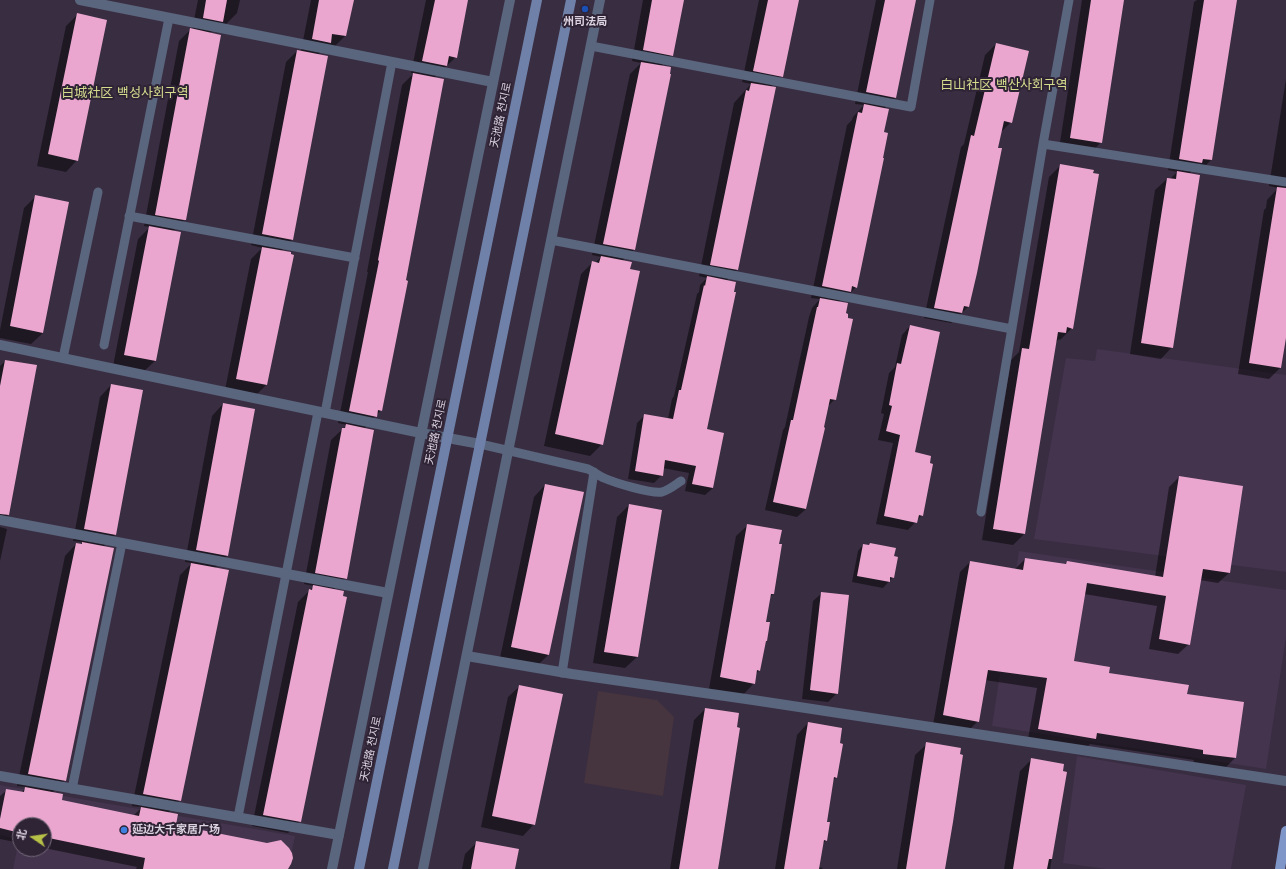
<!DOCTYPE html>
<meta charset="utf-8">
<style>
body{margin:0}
#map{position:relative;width:1286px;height:869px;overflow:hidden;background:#392d41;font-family:Inter,"Noto Sans SC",sans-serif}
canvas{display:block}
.north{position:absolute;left:12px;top:817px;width:40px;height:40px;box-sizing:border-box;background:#2f2336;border:1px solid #74697a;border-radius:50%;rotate:283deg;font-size:11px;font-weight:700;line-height:16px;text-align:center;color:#dbd3e0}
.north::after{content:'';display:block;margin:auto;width:14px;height:18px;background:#b8c147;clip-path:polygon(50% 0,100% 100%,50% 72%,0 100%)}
</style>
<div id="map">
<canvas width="1286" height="869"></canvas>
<div class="north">北</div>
</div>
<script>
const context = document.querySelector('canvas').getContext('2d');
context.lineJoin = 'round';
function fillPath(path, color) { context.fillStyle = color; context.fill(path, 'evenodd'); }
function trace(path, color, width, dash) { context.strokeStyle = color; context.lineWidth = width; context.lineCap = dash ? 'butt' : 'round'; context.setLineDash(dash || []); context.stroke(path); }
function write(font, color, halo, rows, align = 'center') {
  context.font = font + ' Inter,"Noto Sans SC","Noto Sans KR",sans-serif'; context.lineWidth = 4; context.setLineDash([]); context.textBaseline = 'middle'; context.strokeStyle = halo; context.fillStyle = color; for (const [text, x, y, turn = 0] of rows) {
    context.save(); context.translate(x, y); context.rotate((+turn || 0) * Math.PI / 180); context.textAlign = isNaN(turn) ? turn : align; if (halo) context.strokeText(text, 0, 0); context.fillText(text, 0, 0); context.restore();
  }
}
fillPath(new Path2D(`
 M1097 349 1286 375V572L1034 539 1066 358 1095 361Z
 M1019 551 1286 590V637L1266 769 992 726Z
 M1077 756 1246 785 1231 869H1106L1063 863Z
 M0 785 295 836 288 869H13L19 840 0 835ZM20 825H44V849H20Z`), '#44344e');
fillPath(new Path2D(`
 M598 691 657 700 674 717 663 796 584 783Z`), '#46343e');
fillPath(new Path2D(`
 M198 0H240L237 13 226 24 220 23 210 33 185 219 173 231 155 361 143 372 113 366 138 239 150 227 144 226 179 41 190 30H192Z
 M311 0H352L345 36 334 47 326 46 318 55 327 57 292 240 281 251 266 385 255 396 225 390 251 259 262 248 251 245 286 62 297 51H301Z
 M426 0H467L456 57 434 78 381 410 364 429 346 578 333 590 300 821 288 833 252 826 298 602 314 586 304 584 331 440 347 425 338 423 368 272H367L402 85 414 73H411Z
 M643 0H682L672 55 661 66 634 250 622 261 602 444 590 456 544 446 581 274 593 262 595 263 601 257 592 255 630 74 641 63 632 61Z
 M759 0H798L782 76 771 87 737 270 726 281 705 430 713 488 705 495 685 491 689 473 663 468 662 475 654 483 628 479 637 423 645 415 668 419 672 399 674 396 697 294 699 292 700 285 707 278 699 276 734 103 751 84 742 82Z
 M876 0H915L895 98 884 109 856 287 845 299 843 298 838 303 835 399 828 406 806 509 797 517 765 510 783 430 785 427 809 317 812 308 820 299 811 298 847 125 852 120 853 117 864 105 855 104Z
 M1082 0H1123L1101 142 1090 154 1059 149Z
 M1197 0H1236L1211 160 1200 171 1193 170 1189 174 1172 347 1161 359 1130 354 1155 190 1167 179H1170L1177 172 1168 170 1194 2Z
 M77 15V160L66 172 37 166 66 26Z
 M996 44 1011 122 1001 132 968 307 951 323 924 318 961 147 964 144 985 55Z
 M1286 79V332L1280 368 1269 379 1238 374 1264 210 1266 208 1267 200 1278 188 1269 186Z
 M1061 165 1072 328 1060 340 1059 339 1055 343 1024 534 1013 545 982 540 1011 360 1019 352 1049 177Z
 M36 196 43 333 31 344 0 338V330L24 208Z
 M910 326 914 453 922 515 908 530 876 524 893 443 878 440 884 414 881 413 889 373 895 367 902 335Z
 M5 361 8 515 0 523V366Z
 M111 385 115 535 103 547 65 780 52 793 60 801 133 816 142 807 132 806 180 575 192 563 185 562 212 416 223 404 227 556 215 568 180 800 168 813 175 826 286 869H136L137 867 44 848V825H20V843L0 839V796L7 790 21 793 26 787 17 786 65 556 76 544 80 545 83 542 73 541 100 397Z
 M1179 477 1242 487 1229 573 1218 583 1200 580 1189 644 1178 654 1149 649 1157 606 1084 594 1073 662 1108 674 1186 695 1243 703 1235 758 1225 768 1193 764 1194 760 1090 744 1085 749 1028 739 1037 688 985 680 978 721 968 731 933 725 960 572 970 562 1015 569 1025 559 1064 565 1067 562 1155 577 1169 487Z
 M545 485 549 654 537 666 500 658 534 497Z
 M629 505 661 510 637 657 625 668 593 663 617 517Z
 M748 525 778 545 773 594 769 598 759 670 756 674 754 683 743 695 709 689 736 536Z
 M0 527 7 529 0 561Z
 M870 544 893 557V577L883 588 852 582 858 551 863 545 868 546Z
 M822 593 837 693 828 702 802 699 813 601Z
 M520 686 534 824 523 836 481 827 508 697Z
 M705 709 717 869H670L694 720Z
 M808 723 837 777 832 781 826 822V840L822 845 818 867 823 868 822 869H775L797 735Z
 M927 744 943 869H897L915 755Z
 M1031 760 1066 772 1050 869H1004L1020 771Z
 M477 842 514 869H462L465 854Z`), '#0007');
fillPath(new Path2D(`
 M206 0H227L223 22 203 18Z
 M319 0H354L346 36 332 34 331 43 312 39Z
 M435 0H468L457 58 449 56 447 66 422 61Z
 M652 0H684L673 56 643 50Z
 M768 0H799L783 77 753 71Z
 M885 0H916L896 98 866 92Z
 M1091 0H1124L1102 143 1070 138Z
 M1204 0H1237L1212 160 1203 159 1202 163 1179 159Z
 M77 13 107 20 78 161 48 154Z
 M190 28 221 35 186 220H184L155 215Z
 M996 43 1029 51 1012 123 1004 121 998 148H1002L977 273 969 307 964 306 962 313 934 308 971 135 974 136Z
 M297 50 328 56 293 240 262 234Z
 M641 62 671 67 670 74H671L635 250 603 244Z
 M413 73 444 79 406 280 408 281 382 411 378 410 377 417 349 411 379 261 378 260Z
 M751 83 776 87 738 270 710 265 746 90 749 91Z
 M864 104 889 109 884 132 888 133 883 158H884L857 288 852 286 851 292 822 286 858 112 862 113Z
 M1060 164 1094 170 1093 173 1099 174 1073 329 1067 327 1066 333 1058 332 1025 534 993 529 1022 348 1029 349Z
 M1177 171 1200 175 1173 348 1141 343 1167 178 1176 179Z
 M1277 187 1286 188V338L1281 368 1249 363Z
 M35 195 69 202 43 333 10 326Z
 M149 226 181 232 156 361 124 355Z
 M262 247 291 252V254L294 255 267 385 236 379Z
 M601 256 632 262 630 269 640 271 603 445 555 434 592 261 599 263Z
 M707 276 736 282 734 292H736L707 429 724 433 713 488 692 484 696 466 665 460 663 476 635 471 644 414 673 419 679 390H681L704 285 705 286Z
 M820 298 848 303 846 313 848 314V318L853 319 836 400 830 399 824 427 825 428 806 509 773 502 791 420H793L817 307H818Z
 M910 325 940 332 915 452 931 456 930 463 933 464 923 516 919 515 917 523 884 516 900 435 886 431 892 406 889 405 897 363 901 364Z
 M5 360 37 365 9 515 0 514V386Z
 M111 384 143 390 116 535 84 529Z
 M223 403 255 409 228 556 196 550Z
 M346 424 374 430 347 579 315 573 342 428H345Z
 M1179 476 1243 486 1230 573 1203 569 1190 645 1159 639 1166 596 1087 583 1074 661 1110 667 1109 673 1189 685 1187 694 1244 702 1236 758 1203 754V750L1097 733 1096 739 1038 729 1047 678 988 670 979 722 943 715 970 561 1023 570 1025 558 1066 564 1067 561 1163 577Z
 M545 484 584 492 549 655 511 647Z
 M629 504 662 510 638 657 604 652Z
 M747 524 782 530 779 544H782L774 594H771L766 622H770L767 641H766L760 671 757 670 755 684 720 677Z
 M82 542 114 548 66 781 28 774 76 543 82 544Z
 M870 543 896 548 894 556 898 557 894 578 890 577V582L857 576 863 544 869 545Z
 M191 563 229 570 181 801 143 794Z
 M313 585 344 591 343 596 347 597 301 822 263 815 309 589 312 590Z
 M821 592 849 595 838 694 810 690Z
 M519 685 563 694 535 825 492 816Z
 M705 708 739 713 737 727 740 728 720 857 718 869H679Z
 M808 722 842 728 840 743 843 744 837 778 834 777 827 822H830L827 841 824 840 819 869H784Z
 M926 742 961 748 960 754 963 755 953 822 945 869H906Z
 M1031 758 1064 764 1063 771 1067 772 1052 859H1049L1047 869H1013Z
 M25 787 63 794 62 800 139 816 141 807 178 814 176 825 267 843 281 840 289 848 292 853 293 858 291 864 288 869H143L145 858 44 837V825H20V833L0 828V819L6 789 24 792Z
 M476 841 519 849 515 869H471Z`), '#eaa6ce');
trace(new Path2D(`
 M591 46 911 107 930 0
 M1043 144 1286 182
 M129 216 355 258
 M551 240 1012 329
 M104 345 169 18
 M63 358 98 192
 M325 413 392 62
 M480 444 588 469C594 472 599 476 604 478 615 483 652 494 662 492 669 490 675 485 681 481
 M981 512 1043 144 1069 0
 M562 673 594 472
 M72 789 122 543
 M238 817 318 412`), '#5a657e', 9);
trace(new Path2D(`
 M80 0 493 82
 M0 345 421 433 480 444
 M0 520 388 593
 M467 656 572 674 753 700 1286 781
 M0 776 339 835`), '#5a657e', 10);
trace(new Path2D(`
 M332 869 510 0
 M423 869 600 0`), '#5a657e', 10);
trace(new Path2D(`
 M359 869 537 0
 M393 869 571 0`), '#6f81a8', 10);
trace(new Path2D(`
 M1280 869 1286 831`), '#7f96c9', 10);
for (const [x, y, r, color] of [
 [585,9,4,"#1a4fb4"],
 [124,830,4,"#3f7fe0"]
]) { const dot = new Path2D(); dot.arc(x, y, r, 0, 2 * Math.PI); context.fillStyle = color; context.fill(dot); trace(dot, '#2f2336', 1.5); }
write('bold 11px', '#dbd3e0', '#2f2336', [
 ["州司法局",585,22],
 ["延边大千家居广场",132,830,"left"]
]);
write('11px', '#dbd3e0', '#2f2336', [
 ["天池路 천지로",501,115,-78],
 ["天池路 천지로",436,432,-78],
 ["天池路 천지로",371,749,-78]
]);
write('13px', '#d3db8d', '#2f2336', [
 ["白山社区 백산사회구역",1004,85],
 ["白城社区 백성사회구역",125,93]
]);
</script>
